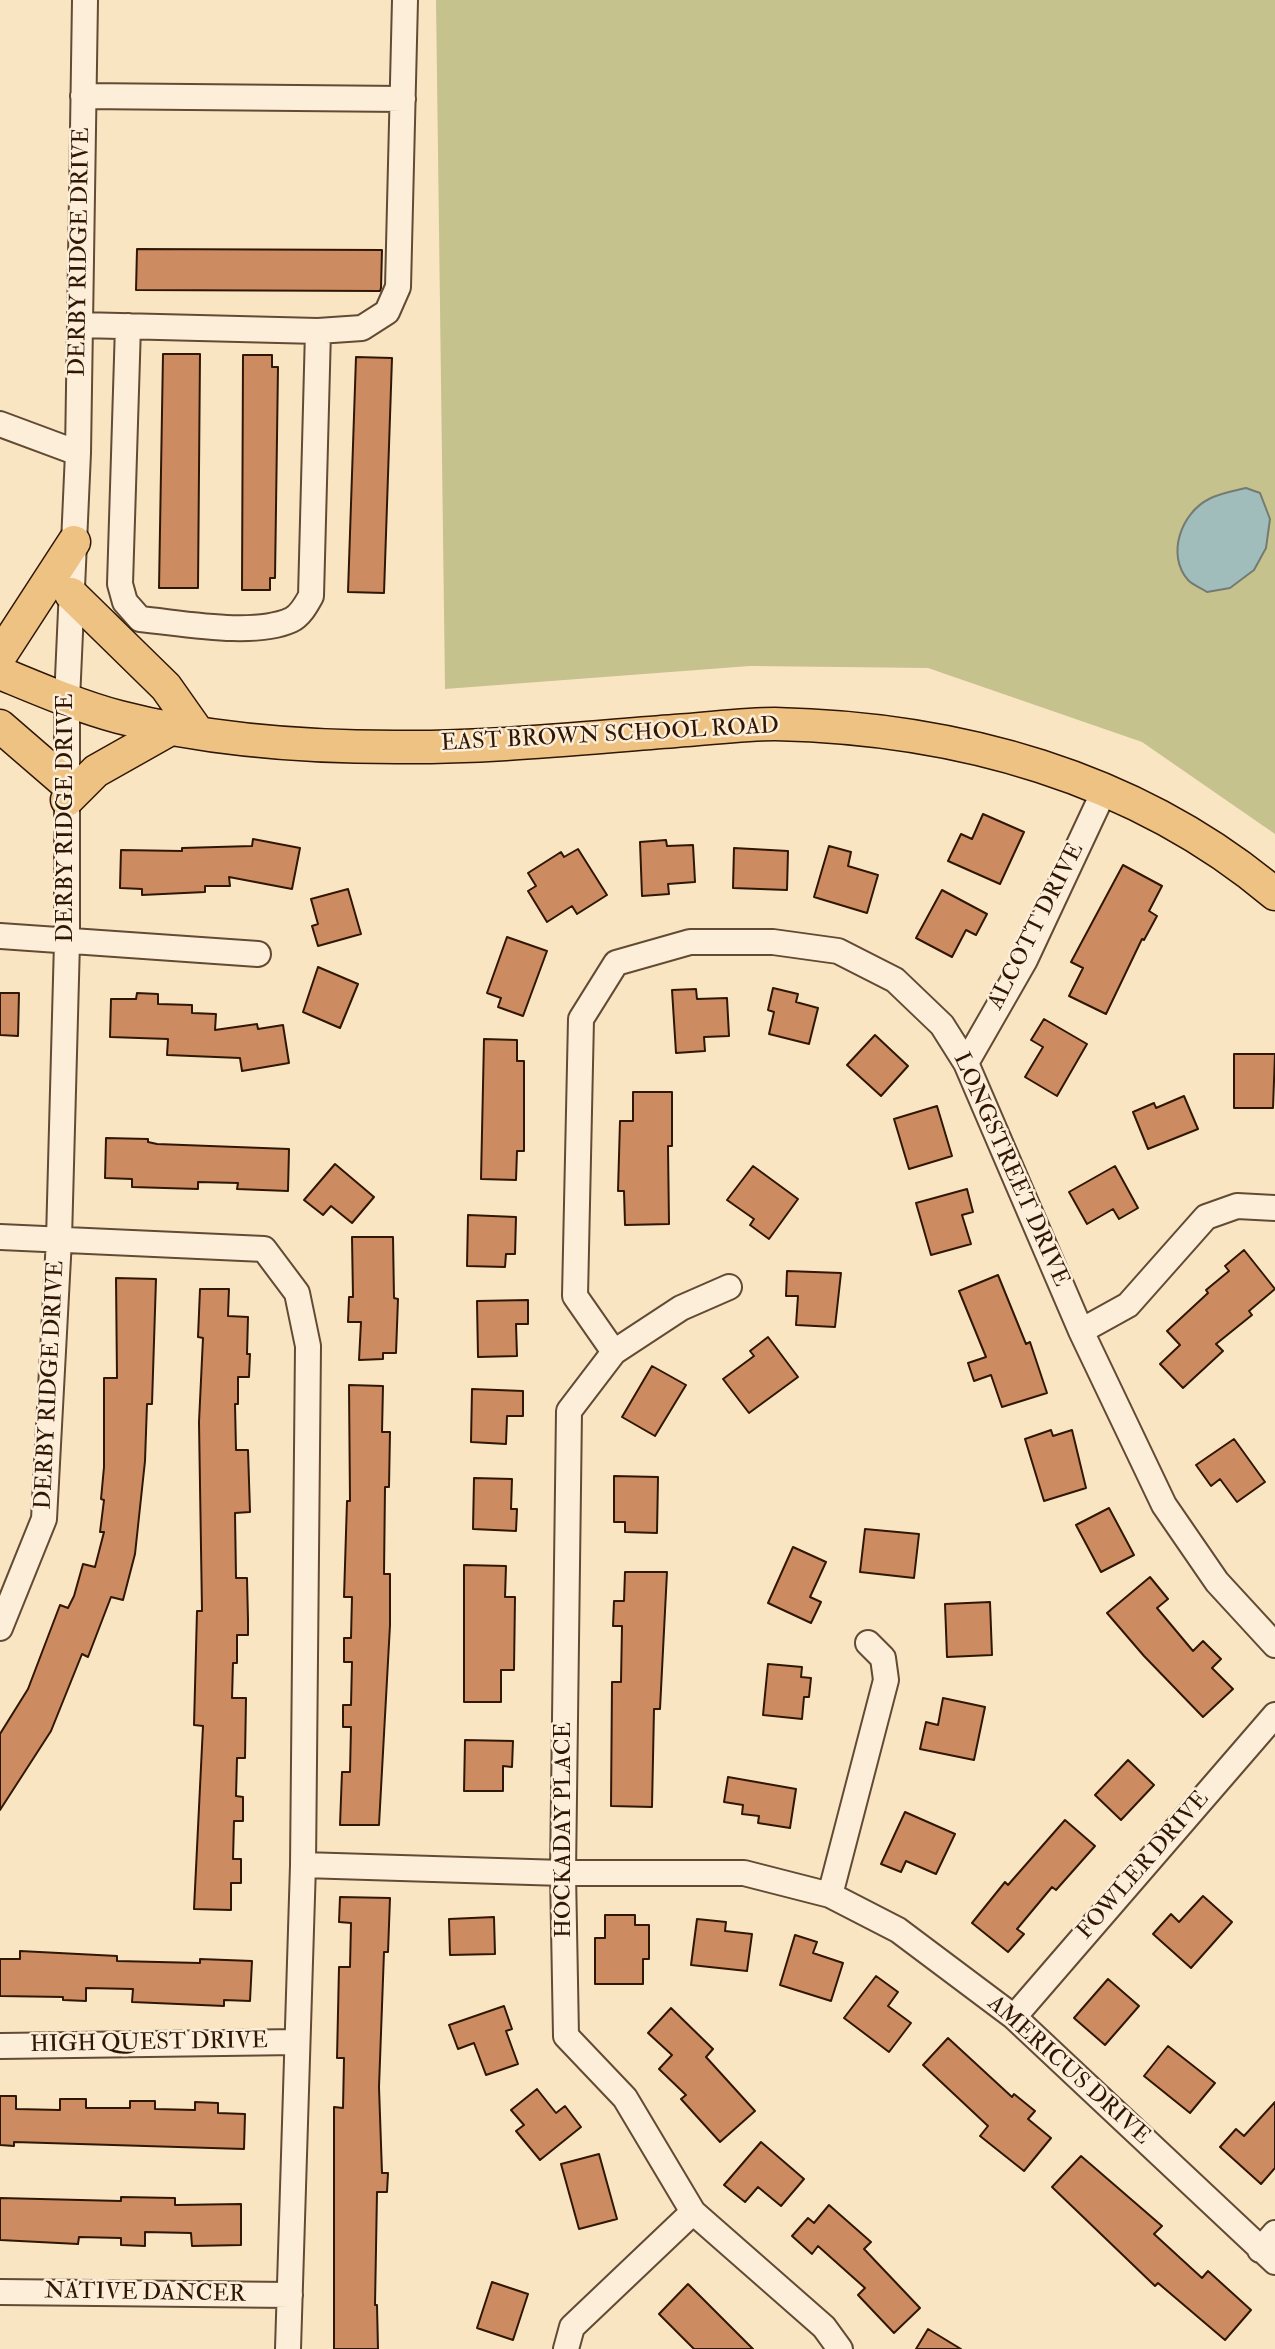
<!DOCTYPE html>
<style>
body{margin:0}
canvas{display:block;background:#fae5c3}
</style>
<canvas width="1275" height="2349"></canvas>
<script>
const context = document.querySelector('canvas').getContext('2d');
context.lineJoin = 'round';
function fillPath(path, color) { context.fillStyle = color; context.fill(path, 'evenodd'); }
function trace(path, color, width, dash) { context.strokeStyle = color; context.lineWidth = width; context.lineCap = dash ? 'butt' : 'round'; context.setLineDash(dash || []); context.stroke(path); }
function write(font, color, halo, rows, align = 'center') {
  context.font = font + ' "IM FELL Double Pica",serif'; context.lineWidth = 5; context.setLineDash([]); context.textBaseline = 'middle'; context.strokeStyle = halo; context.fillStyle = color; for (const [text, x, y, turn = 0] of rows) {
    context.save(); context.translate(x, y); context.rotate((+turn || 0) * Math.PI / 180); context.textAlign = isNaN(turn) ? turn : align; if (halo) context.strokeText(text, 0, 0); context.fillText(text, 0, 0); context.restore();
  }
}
fillPath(new Path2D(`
 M436 0H1275V834L1142 742 928 668 750 666 445 689Z`), '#c6c28e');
const water = new Path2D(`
 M1246 488 1260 493 1270 519 1266 548 1254 570 1230 588 1207 592C1201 588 1193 585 1188 580 1166 555 1181 513 1209 499 1220 493 1234 491 1246 488Z`);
fillPath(water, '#a1bdbb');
trace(water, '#747b72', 2);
const building = new Path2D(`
 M137 249 382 250 381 288 380 291 136 290Z
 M163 354H200L198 588H159Z
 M243 355H272V367H278L275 578H270V590H242Z
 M356 357 392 358 384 593 348 592Z
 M983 814 1024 832 1000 884 948 861 961 834 972 839Z
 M253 839 300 848 292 889 229 877 230 886H205V892L142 895V889L120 888 121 850 182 851V848L252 846Z
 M666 840 667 846 693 845 695 882 668 884 669 894 642 896 640 842Z
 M829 846 851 852 848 866 878 875 867 913 814 897Z
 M734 848 788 851 787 890 733 888Z
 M578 849 607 895 577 914 572 906 547 922 528 891 536 886 528 873 561 852 564 857Z
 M1123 865 1162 886 1149 911 1157 916 1144 940 1142 939 1106 1014 1069 996 1083 968 1071 962Z
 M348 889 361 934 318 946 312 926 318 924 311 899Z
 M942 890 987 914 976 935 966 930 952 957 916 938Z
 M507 937 547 951 523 1016 498 1007 501 998 487 993Z
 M318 967 358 984 340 1028 303 1012Z
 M773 988 798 994 796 1002 818 1008 809 1044 769 1034 774 1012 768 1010Z
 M696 989 697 999 727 998 729 1036 704 1037 705 1051 676 1053 672 990Z
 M0 993H19L18 1036 0 1035Z
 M137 993 158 994V1004L192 1005V1013L216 1014 215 1030 257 1024 258 1029 283 1025 289 1063 242 1071 240 1058 167 1055 168 1039 110 1037 111 999H136Z
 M1044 1019 1087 1044 1057 1096 1025 1077 1043 1047 1031 1040Z
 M875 1035 908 1066 881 1096 847 1065Z
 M484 1039 517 1040V1061H524V1151H517L516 1180 481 1179Z
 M1234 1054H1275L1273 1108H1234Z
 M633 1092H672V1146H668L669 1224 625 1225 624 1191H618L620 1121H633Z
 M1184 1096 1198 1129 1148 1149 1133 1112 1154 1103 1156 1108Z
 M937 1106 952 1156 909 1169 894 1119Z
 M106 1138 148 1139V1142L157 1144 289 1149 288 1191 237 1189 238 1183 198 1182V1189L132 1187V1179L105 1178Z
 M335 1164 374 1197 352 1223 331 1206 323 1215 304 1200Z
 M753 1166 798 1199 769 1239 750 1225 754 1219 727 1200Z
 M1115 1166 1138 1208 1119 1219 1113 1209 1087 1224 1069 1192Z
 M967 1189 973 1212 962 1215 971 1244 931 1255 916 1203Z
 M468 1215 516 1217 515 1254H506L505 1267 467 1266Z
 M352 1237H393L394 1298 398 1299 396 1353H383V1359L359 1360 361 1322H348L349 1297H353Z
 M1244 1250 1275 1289 1249 1311 1252 1315 1216 1344 1223 1351 1183 1388 1160 1364 1180 1345 1167 1331 1208 1293 1206 1290 1229 1271 1225 1266Z
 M787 1271 841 1273 835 1327 796 1325 798 1296H786Z
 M998 1275 1026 1344 1030 1342 1047 1393 1002 1407 991 1375 974 1381 968 1363 986 1357 959 1291Z
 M116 1278 156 1279 152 1404H147L145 1461 135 1554 123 1600 111 1597 88 1657 82 1654 51 1731 0 1810V1734L28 1689 60 1605 68 1608 74 1596 83 1564 95 1567 104 1532H100L104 1500 101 1499 104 1467V1378H117Z
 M200 1289H229L228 1316 248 1317 247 1354H250L249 1377H238V1404H235L236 1450H248L250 1512 235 1513 236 1578H247L248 1620V1635H237V1663H233L232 1698H246L245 1758H237L236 1796 243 1797V1821H234L233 1859H241V1883H231V1910L194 1909 203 1726 194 1725 197 1611H202L199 1422 203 1338 198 1337Z
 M528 1300V1324H516L517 1356 478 1357 477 1301Z
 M768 1337 798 1377 749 1413 723 1379 754 1356 750 1351Z
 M652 1366 686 1385 655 1436 622 1417Z
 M349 1385 383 1386 382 1432H390L389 1487H385L384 1574H390V1625L379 1825H340L342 1772H350L351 1727H343V1705H351L352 1662H344V1638H351L352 1597H344L347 1501H350Z
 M472 1389 523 1391V1416H507L506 1444 471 1442Z
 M1051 1430 1053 1436 1072 1430 1086 1488 1044 1501 1025 1439Z
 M1234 1439 1265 1482 1237 1502 1220 1479 1211 1486 1196 1465Z
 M614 1476 658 1477 657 1533 625 1532V1522H614Z
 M474 1478 512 1479 511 1509H517L516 1531 473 1529Z
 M1109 1508 1134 1555 1101 1572 1076 1525Z
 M865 1529 919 1534 914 1578 860 1572Z
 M793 1547 826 1562 810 1597 821 1602 811 1623 768 1603Z
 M464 1565 506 1566 505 1597H515L514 1670H501V1702H464Z
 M625 1572H667L660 1709H654L652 1807 611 1806 612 1682H621L622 1626H613L614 1601H624Z
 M1150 1577 1168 1599 1157 1608 1193 1651 1203 1641 1221 1659 1212 1668 1233 1689 1203 1717 1144 1656 1107 1613Z
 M990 1602 992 1655 947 1657 945 1604Z
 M768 1664 802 1667 801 1677 811 1678 809 1697H804L802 1719 763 1715Z
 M943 1698 985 1707 974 1760 920 1749 926 1722 938 1725Z
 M465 1740 513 1741 512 1767 503 1766V1791H464Z
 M1128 1760 1154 1785 1121 1820 1095 1795Z
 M728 1777 796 1789 790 1828 758 1823 759 1816 742 1814 743 1805 724 1802Z
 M905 1812 955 1834 936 1874 906 1861 901 1872 881 1864Z
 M1065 1820 1095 1846 1056 1890 1052 1887 1017 1929 1024 1934 1008 1952 972 1923 1005 1882 1008 1885Z
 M1203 1896 1232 1922 1191 1968 1153 1934 1171 1914 1179 1922Z
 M340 1897 390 1898 388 1952H384L379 2087 382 2173H388L387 2192H377L375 2305H377L378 2349H334V2107L343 2108 344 2058H337L339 1967H350L351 1923 339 1922Z
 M605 1915H635V1925H649V1959H643V1984H595V1938H605Z
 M494 1917 495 1954 450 1955 449 1919Z
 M697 1919 726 1922 725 1931 752 1934 747 1971 691 1965Z
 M795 1935 817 1942 813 1953 843 1963 831 2001 780 1985Z
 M20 1951 117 1956V1961L200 1963V1959L252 1961 250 2001 224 2000V2006L132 2002 133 1989 86 1988V2001L63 2000V1997L0 1996V1959H20Z
 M876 1976 898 1992 888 2006 911 2023 889 2052 844 2018Z
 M1108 1979 1139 2006 1105 2045 1074 2018Z
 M504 2006 512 2029 506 2031 518 2064 486 2075 474 2043 458 2049 449 2025Z
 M671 2008 713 2049 706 2057 755 2111 720 2142 681 2099 686 2095 659 2069 672 2055 648 2033Z
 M948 2038 1012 2097 1014 2094 1035 2111 1028 2119 1051 2138 1024 2171 980 2136 988 2126 923 2065Z
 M1168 2046 1215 2083 1190 2113 1144 2076Z
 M537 2089 556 2113 565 2106 581 2127 540 2160 516 2131 524 2125 511 2110Z
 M0 2096H16V2109L60 2110V2099H86V2108H130V2101H155V2109L195 2110V2102L218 2103V2113L245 2114 244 2149 14 2142V2146L0 2145Z
 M1275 2102V2168L1261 2184 1220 2147 1236 2129 1244 2136Z
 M761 2142 804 2179 781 2206 758 2187 745 2202 724 2185Z
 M599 2154 617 2219 579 2229 561 2164Z
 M1081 2156 1162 2226 1154 2234 1202 2278 1208 2271 1251 2310 1225 2340 1158 2283 1155 2286 1052 2187Z
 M121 2197 175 2198V2205L241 2204V2245L192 2246 191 2233 145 2232V2246L121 2245V2238L79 2237 78 2244 0 2240V2198L121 2201Z
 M829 2205 871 2242 864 2249 920 2308 894 2333 858 2295 865 2288 818 2246 812 2254 792 2236 808 2218 814 2223Z
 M492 2282 528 2294 513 2340 477 2328Z
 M688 2284 753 2349H694L659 2314Z
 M928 2329 961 2349H916Z`);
fillPath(building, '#cd8b61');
trace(building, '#301705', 2);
const minor = new Path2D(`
 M83 96 403 99
 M80 325 318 331 362 328 387 312 398 287 405 0
 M128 326 120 584 125 602 140 619C182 623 253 637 291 620 300 616 306 605 311 596L318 331
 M0 424 78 453
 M0 936 258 954
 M966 1063 1025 960 1105 789
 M0 1237 264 1249 297 1293 308 1346 303 1865 288 2349
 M729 1287 681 1308 614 1352 569 1411 563 1873 566 2036 625 2098 693 2212 824 2327 840 2349
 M1081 1331 1128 1305 1206 1217 1237 1206 1275 1208
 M614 1352 575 1296 581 1019 616 963 690 942H773L838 951 895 980 942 1025 966 1063 1081 1331 1164 1505 1217 1582 1275 1645
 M0 1628 44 1519 59 1239 67 942V700L78 453 85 0
 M303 1865 563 1873H744L830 1895 898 1930 1014 2017 1275 2262
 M830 1895 886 1680 883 1658 868 1643
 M1014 2017 1275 1715
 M0 2046 297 2042
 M1260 2250 1275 2233
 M0 2292 290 2295
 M566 2349 572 2327 693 2212`);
const major = new Path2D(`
 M71 594 166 687 197 731
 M0 656 74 542
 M0 673C39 689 78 706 119 717 207 740 306 747 396 747 489 748 582 738 675 731 708 729 742 724 775 724 956 728 1135 776 1275 894
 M0 726 67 784
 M67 800 96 771 174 727`);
trace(minor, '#624a34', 28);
trace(major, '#301705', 35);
trace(minor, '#fceed8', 24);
trace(major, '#edc282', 32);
write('23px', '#301705', '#fceed8', [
 ["DERBY RIDGE DRIVE",81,252,-89],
 ["EAST BROWN SCHOOL ROAD",610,736,-3],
 ["DERBY RIDGE DRIVE",67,818,-90],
 ["ALCOTT DRIVE",1037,927,-63],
 ["LONGSTREET DRIVE",1010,1170,66],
 ["DERBY RIDGE DRIVE",51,1385,-87],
 ["HOCKADAY PLACE",565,1830,-90],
 ["FOWLER DRIVE",1144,1866,-49],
 ["HIGH QUEST DRIVE",149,2044,-1],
 ["AMERICUS DRIVE",1068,2071,42],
 ["NATIVE DANCER",145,2294,1]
]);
</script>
